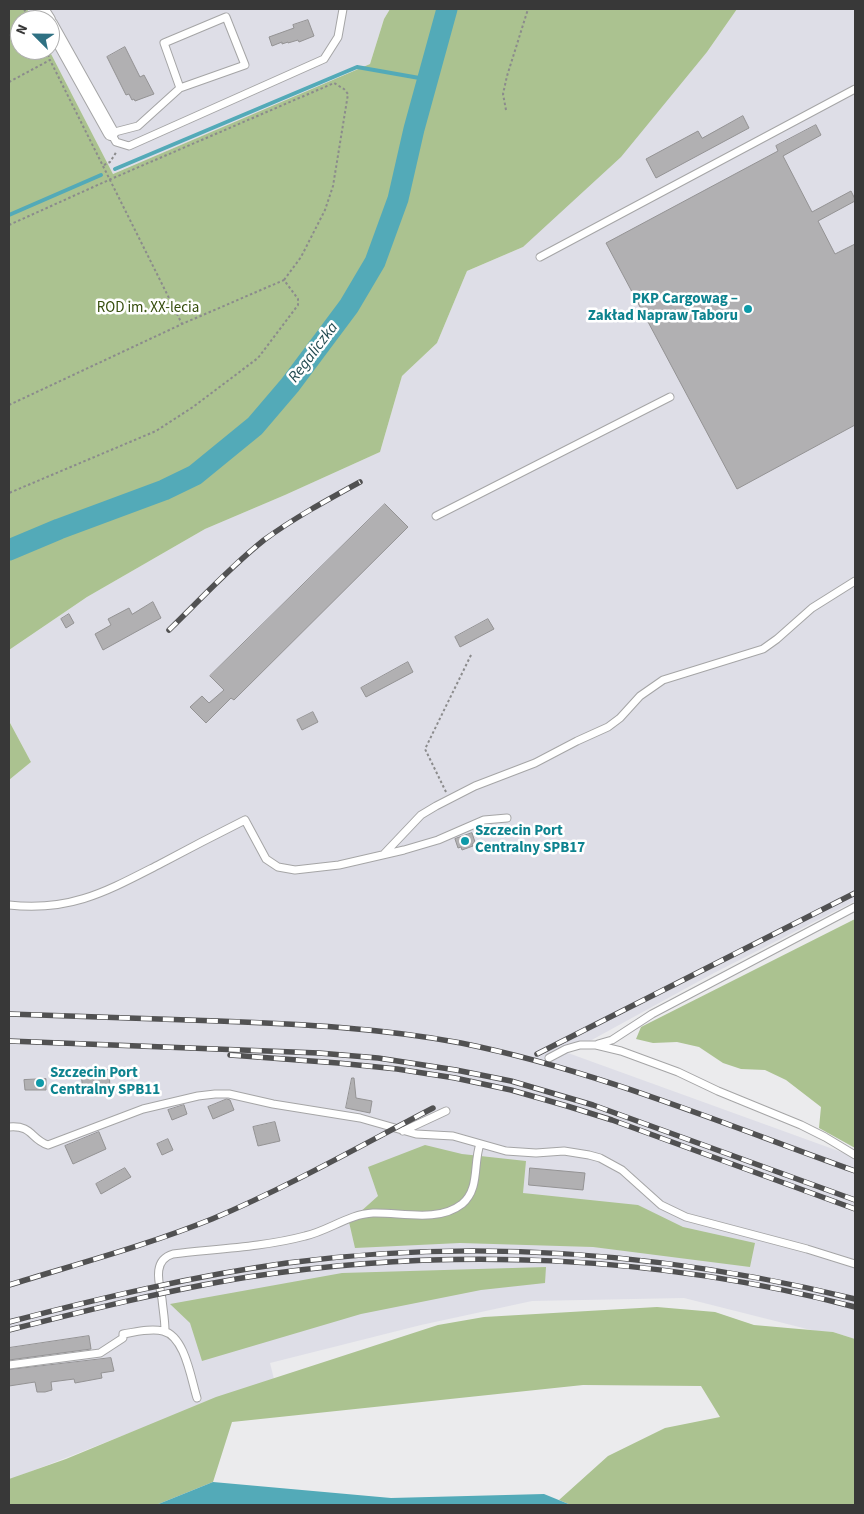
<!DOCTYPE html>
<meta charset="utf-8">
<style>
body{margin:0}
#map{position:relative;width:864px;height:1514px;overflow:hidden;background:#ebebed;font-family:"Source Sans 3",sans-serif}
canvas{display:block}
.frame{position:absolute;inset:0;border:10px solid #383838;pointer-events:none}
.north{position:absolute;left:10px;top:10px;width:50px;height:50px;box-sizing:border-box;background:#fff;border:1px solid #afafaf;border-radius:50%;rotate:293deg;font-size:14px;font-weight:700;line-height:20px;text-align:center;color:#383838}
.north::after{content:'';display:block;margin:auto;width:18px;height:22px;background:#2f7183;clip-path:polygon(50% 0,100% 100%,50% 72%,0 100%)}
</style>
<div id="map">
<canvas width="864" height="1514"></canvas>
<div class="frame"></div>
<div class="north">N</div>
</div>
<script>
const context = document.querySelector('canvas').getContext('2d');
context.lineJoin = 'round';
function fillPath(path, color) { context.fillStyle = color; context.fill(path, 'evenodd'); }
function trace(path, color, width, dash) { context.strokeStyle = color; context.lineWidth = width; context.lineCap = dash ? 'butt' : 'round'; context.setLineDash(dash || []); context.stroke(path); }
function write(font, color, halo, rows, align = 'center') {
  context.font = font + ' "Source Sans 3",sans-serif'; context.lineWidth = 5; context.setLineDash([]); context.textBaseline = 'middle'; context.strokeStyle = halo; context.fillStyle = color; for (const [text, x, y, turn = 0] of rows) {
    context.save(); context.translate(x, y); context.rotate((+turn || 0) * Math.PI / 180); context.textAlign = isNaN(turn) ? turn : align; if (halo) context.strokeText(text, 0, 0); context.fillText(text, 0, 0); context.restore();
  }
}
fillPath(new Path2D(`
 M27 9H390L384 19 370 64 113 174 49 50H50V20H33Z
 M737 9H855V901L712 974 568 1053 855 1157V1339L833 1332 815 1331 684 1298 532 1301 421 1325 270 1363 274 1379 217 1399 9 1480V780L31 762 9 721V650L87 597 205 529 285 495 380 452 402 376 437 343 467 271 523 247 707 52Z`), '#dedee7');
fillPath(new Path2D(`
 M9 9H27L33 20H20V50H49L113 174 370 64 384 19 390 9H737L707 52 621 157 523 247 467 271 437 343 402 376 380 452 285 495 205 529 87 597 9 650Z
 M9 721 31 762 9 780Z
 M855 919V1148L819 1128 821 1107 786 1080 765 1070 741 1069 723 1063 699 1047 677 1042 653 1043 636 1039 641 1027Z
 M425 1145 462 1154 526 1161 523 1193 638 1205 683 1227 755 1243 750 1267 593 1247 460 1243 355 1248 349 1222 378 1196 368 1167Z
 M546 1267 545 1283 481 1290 361 1314 202 1361 190 1323 170 1304 342 1273Z
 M657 1307 715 1312 754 1325 833 1332 855 1339V1505H571L559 1500 608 1456 665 1428 720 1417 701 1386 583 1385 232 1422 213 1482 156 1505H9V1479L66 1459 216 1397 438 1325 484 1317Z`), '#abc290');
fillPath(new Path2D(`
 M213 1482 391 1498 544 1494 571 1505H156Z`), '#53aab8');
trace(new Path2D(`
 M115 169 357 67 425 79
 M9 215 101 175`), '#53aab8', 4);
trace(new Path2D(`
 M9 550 59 529 164 490 195 475 255 426 290 385 349 306 375 262 398 199 414 129 447 9`), '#53aab8', 21);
const building = new Path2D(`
 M308 20 314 36 299 42 298 40 288 43V42L282 44V42L272 46 269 37 294 28 293 25Z
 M125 47 140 77 144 75 154 94 135 101 134 99 132 100 129 94 126 95 107 57Z
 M743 116 749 128 656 178 646 159 698 131 702 138Z
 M816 125 821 135 783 156 812 212 851 191 855 199V201L818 221 835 254 855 244V425L737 489 606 243 778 151 776 146Z
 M385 504 408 527 234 700 231 698 206 723 190 707 202 696 209 703 224 690 210 676Z
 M153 602 161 618 103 650 95 634 111 625 108 619 129 608 132 614Z
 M69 614 74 623 66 628 61 619Z
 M488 619 494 629 460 647 455 637Z
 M408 662 413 672 366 697 361 688Z
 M313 712 318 722 302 730 297 720Z
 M472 833 475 842 472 844 473 846 462 850 461 847 458 848 455 839Z
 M109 1070 110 1088 83 1091 81 1073Z
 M352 1078H354L356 1098 372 1101 370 1113 346 1108Z
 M46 1079V1090H25L24 1080Z
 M227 1099 230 1100 234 1110 213 1119 208 1107Z
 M184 1105 187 1114 172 1120 168 1110Z
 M275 1122 280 1141 258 1146 253 1127Z
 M99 1132 106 1149 73 1164 65 1146Z
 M168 1139 173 1150 162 1155 157 1144Z
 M125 1168 131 1177 101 1194 96 1184Z
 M530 1168 585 1173 583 1190 529 1185Z
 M89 1336 91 1349 9 1360V1348Z
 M111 1358 114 1371 101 1373 102 1378 75 1383 74 1379 51 1382 52 1390 45 1392H37L35 1382 9 1386V1370Z`);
fillPath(building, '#b1b0b2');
trace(building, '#949394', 1);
const service = new Path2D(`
 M180 88 164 43 226 17 245 65 180 88 138 126 111 133 116 142 129 146 324 59 338 37 343 9
 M540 257 855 89
 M436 516 670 397
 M384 854 421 815 436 806 475 786 535 763 577 741 608 727 620 718 640 696 663 680 763 649 777 639 812 608 855 581
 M9 905C71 912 107 891 160 864 188 849 217 834 245 820L266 859 278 867 295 870 339 865 404 850 438 840 484 820 507 818
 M598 1044 612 1040 652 1014 855 907
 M549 1058 566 1049 580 1045H596L621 1051 678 1072 718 1091 801 1125 825 1137 855 1155
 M9 1127C33 1125 30 1139 48 1145L143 1109 198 1096 215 1094H229L273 1104 360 1118 416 1134 453 1136 506 1151 536 1153 564 1151 589 1155 600 1158 622 1170 661 1205 686 1217 807 1249 855 1264
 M403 1131 446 1111
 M165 1331C165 1320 163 1310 162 1299 159 1283 152 1260 173 1254 215 1249 264 1247 305 1236 328 1231 349 1214 373 1213 400 1212 438 1223 462 1204 480 1189 473 1164 480 1144
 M9 1365 100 1353 123 1338V1334C136 1332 150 1328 163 1331 185 1336 191 1379 197 1398`);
const minor = new Path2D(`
 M41 9 48 20
 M50 24 111 133`);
trace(service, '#a5a5a6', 9);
trace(minor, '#a5a5a6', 16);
trace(new Path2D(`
 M24 9 30 20
 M46 50 50 60
 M9 82 50 60 182 324
 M506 110 503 94 507 76 528 9
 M104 165 110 162 117 151
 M9 225 111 179 334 83 344 89 348 94 333 186 325 210 301 257 284 280
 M9 405 182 324 284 280 298 299V305L258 358 193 407 156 431 9 493
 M446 792 425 749 472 653`), '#8b8b8c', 2, [2.5, 2.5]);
trace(service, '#fff', 7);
trace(minor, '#fff', 14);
const rail = new Path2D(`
 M169 630C200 600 230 567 264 540 294 518 327 500 360 482
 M9 1014C79 1016 148 1019 218 1021 300 1024 381 1028 461 1043 596 1070 726 1125 855 1171
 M9 1041 319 1053 378 1058 456 1070 511 1081 593 1105 855 1200
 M537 1054 855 893
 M230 1055 338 1063 397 1069 455 1078 511 1090 567 1106 612 1120 855 1209
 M9 1285C77 1264 145 1246 212 1219 288 1187 360 1146 433 1108
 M9 1322C101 1298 193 1276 287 1263 477 1238 669 1253 855 1299
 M9 1330C88 1310 168 1290 248 1277 449 1246 658 1255 855 1307`);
trace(rail, '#515152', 5.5);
trace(rail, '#fff', 4, [11]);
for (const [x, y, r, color] of [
 [748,309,5,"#0f9aa8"],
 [465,841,5,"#0f9aa8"],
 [40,1083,5,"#0f9aa8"]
]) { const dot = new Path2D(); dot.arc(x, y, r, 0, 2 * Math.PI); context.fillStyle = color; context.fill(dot); trace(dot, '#fff', 2); }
write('bold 15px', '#0d838f', '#fff', [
 ["PKP Cargowag –",738,300,"right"],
 ["Zakład Napraw Taboru",738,317,"right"],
 ["Szczecin Port",475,832],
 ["Centralny SPB17",475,849],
 ["Szczecin Port",50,1074],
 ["Centralny SPB11",50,1091]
], 'left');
write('15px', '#354d0c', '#fff', [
 ["ROD im. XX-lecia",148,309]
]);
write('italic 16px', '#234b51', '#fff', [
 ["Regaliczka",314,353,-53]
]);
</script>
